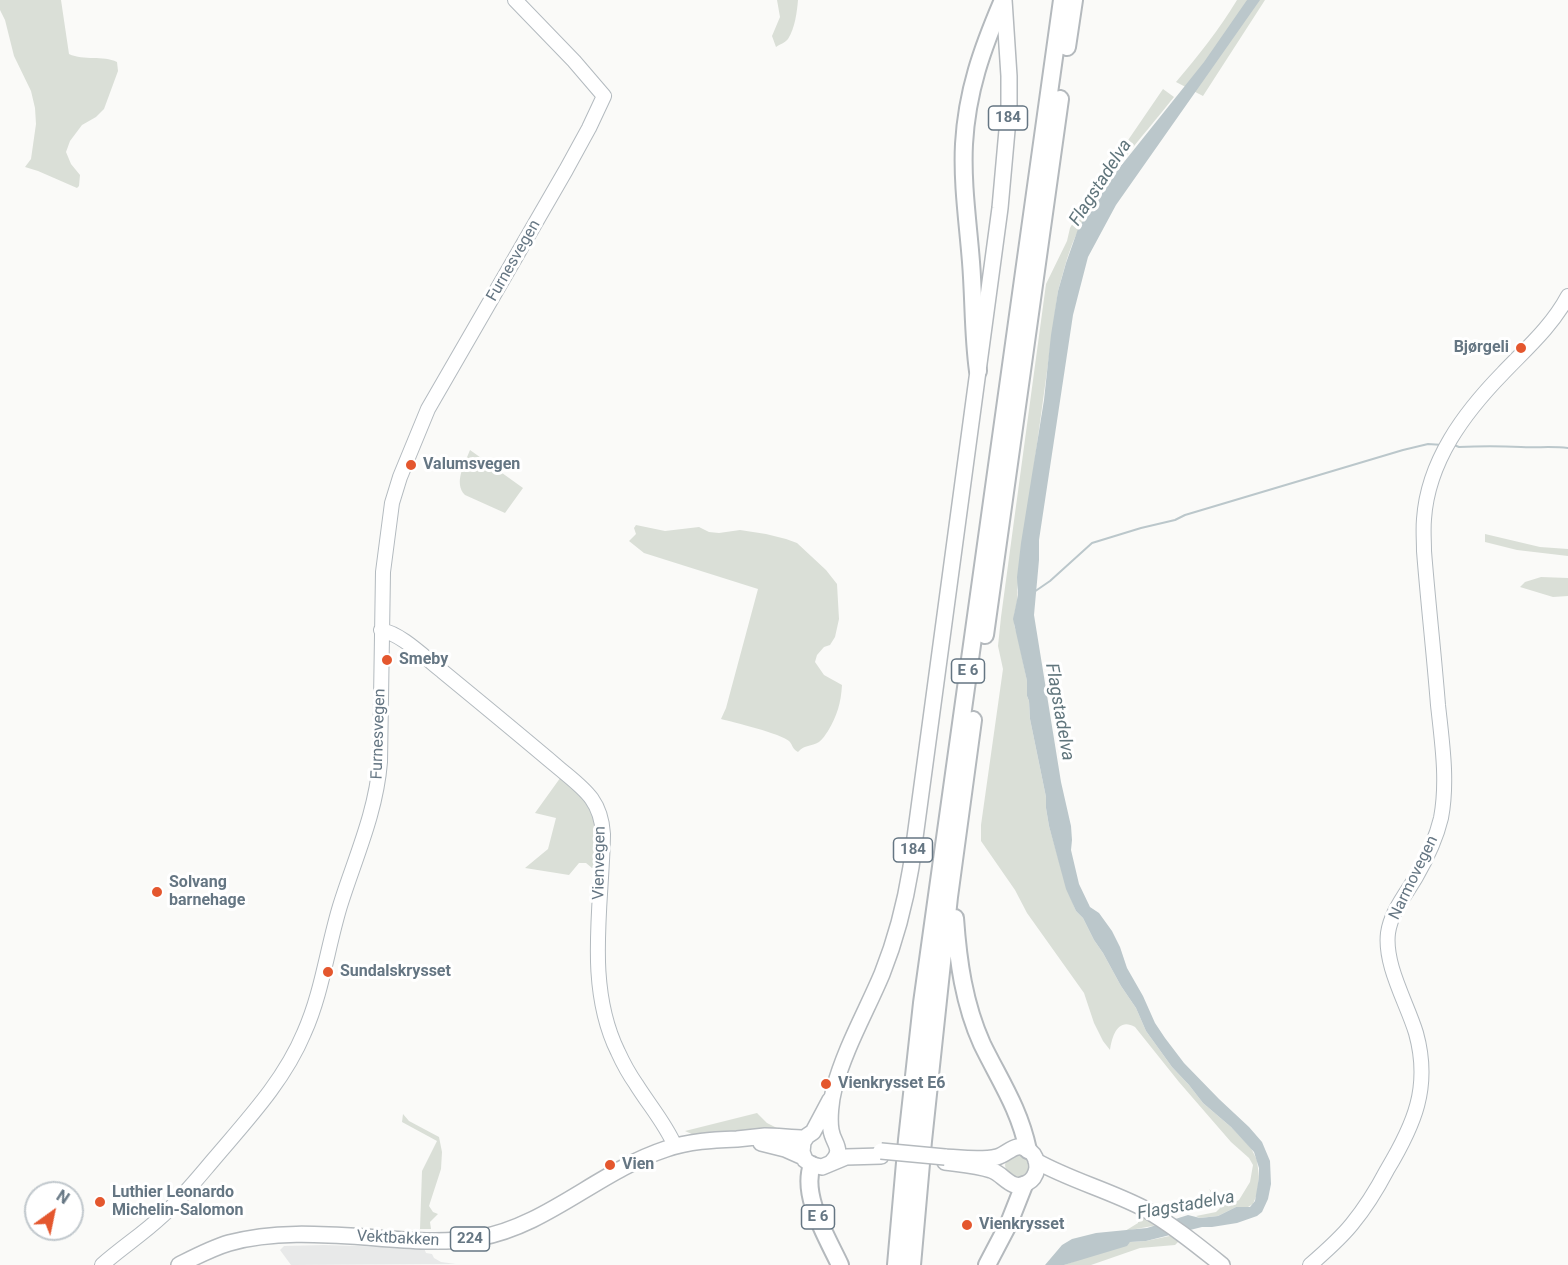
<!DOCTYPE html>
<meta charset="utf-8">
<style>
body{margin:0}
#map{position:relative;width:1568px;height:1265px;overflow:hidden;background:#fafaf8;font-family:Roboto,sans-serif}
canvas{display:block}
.north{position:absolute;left:24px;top:1181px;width:60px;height:60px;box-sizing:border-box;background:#fff;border:2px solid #c1c8cd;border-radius:50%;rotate:33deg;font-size:16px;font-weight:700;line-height:24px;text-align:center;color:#657683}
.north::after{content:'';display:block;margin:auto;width:21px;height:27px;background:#e4572e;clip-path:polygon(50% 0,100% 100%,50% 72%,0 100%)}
</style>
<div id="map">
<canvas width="1568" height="1265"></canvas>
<div class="north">N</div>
</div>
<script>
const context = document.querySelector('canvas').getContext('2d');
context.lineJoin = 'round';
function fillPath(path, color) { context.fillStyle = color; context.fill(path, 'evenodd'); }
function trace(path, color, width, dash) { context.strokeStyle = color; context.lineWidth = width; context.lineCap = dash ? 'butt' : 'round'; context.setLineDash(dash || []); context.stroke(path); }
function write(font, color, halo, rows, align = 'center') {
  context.font = font + ' Roboto,sans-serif'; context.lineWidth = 6; context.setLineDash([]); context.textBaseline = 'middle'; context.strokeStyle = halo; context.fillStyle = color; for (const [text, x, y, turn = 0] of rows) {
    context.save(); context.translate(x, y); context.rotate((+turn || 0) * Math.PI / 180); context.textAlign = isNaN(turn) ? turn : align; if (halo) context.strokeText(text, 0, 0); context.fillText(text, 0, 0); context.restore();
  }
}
fillPath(new Path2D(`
 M324 1245 424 1248 426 1253 432 1254 434 1258 441 1262 456 1264 291 1265 280 1250 284 1246Z`), '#e8e9e9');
fillPath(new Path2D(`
 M0 0H61L69 54C84 61 103 55 117 62L118 71 104 109 96 117 82 125 70 141 66 152 71 164 80 175 79 186 77 188 38 171 25 167 31 159 36 124 35 108 31 91 14 56 5 20 0 10Z
 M777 0H798C797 12 795 28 788 39 785 43 780 44 776 47L772 36 780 17Z
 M1237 0H1265L1203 96 1176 82C1198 56 1219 30 1237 0Z
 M1163 89 1174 97C1141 139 1102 180 1079 229 1069 248 1064 270 1058 291L1017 590C1020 605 1009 616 1017 633L1027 681V696L1029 701 1030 719 1046 797V808L1049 826 1067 889 1076 911 1083 918 1094 940 1103 953 1121 986 1136 1008 1146 1031 1172 1067 1189 1085 1203 1103 1231 1127 1251 1148 1257 1160 1259 1177 1257 1194 1253 1204 1248 1207H1236L1218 1216 1200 1218 1196 1216 1216 1212 1220 1208 1209 1189 1223 1202 1232 1204 1239 1200 1250 1182 1253 1165 1249 1158 1231 1142 1179 1082 1135 1027C1118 1017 1112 1036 1110 1050L1103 1041 1094 1023 1084 993 1027 913 1015 890 981 841V825L1003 669 998 646 1001 617 1046 284 1067 241 1070 228 1081 209Z
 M470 450 523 488 505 513 465 495C453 483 465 463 470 450Z
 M636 525 665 531 699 527 709 532 719 533 740 530 766 534 786 539 797 543 826 570 837 584 839 619 835 637 830 645 824 647 817 655 815 662 824 675 842 685C841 703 837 716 828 731 825 735 823 739 819 742 811 747 805 744 798 752 792 749 793 745 789 741 782 734 733 722 721 719L726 708 758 589 644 553 629 541 636 534 634 528Z
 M1485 534 1540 547 1568 549V556L1517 550 1485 542Z
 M1541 577 1568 578V596L1553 597 1520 587 1525 582Z
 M563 774 594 806 599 866 592 868 586 863H579L569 875 525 868 548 849 556 818 535 813Z
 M757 1113 767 1123 781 1130 694 1135 685 1131Z
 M403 1114 409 1121 439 1137 442 1152 441 1169 429 1206 433 1212 438 1214 430 1222 431 1229H420L422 1171 437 1141 402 1122Z
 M1021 1153 1031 1163 1028 1174 1018 1179 1006 1171 1005 1165 1006 1160Z
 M1139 1216 1150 1219 1158 1225 1125 1231 1138 1223Z
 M1174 1235 1181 1239 1175 1245 1140 1248 1091 1265H1064L1130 1242 1146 1241Z`), '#dadfd7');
fillPath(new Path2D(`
 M1247 0H1260L1116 205 1088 257 1073 315 1039 540V560L1034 615 1061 782 1071 826 1072 840 1071 850 1079 884 1090 907 1099 913 1112 931 1120 947 1127 968 1143 996 1155 1023 1165 1038 1184 1063 1219 1099 1249 1127 1262 1142 1270 1161 1271 1184 1268 1199 1262 1212 1257 1216 1237 1223 1212 1227H1202L1146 1241 1130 1242 1127 1246 1064 1265H1045L1062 1245 1072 1239 1096 1233 1147 1228 1188 1215 1200 1218 1218 1216 1236 1207H1250L1255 1201 1259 1177V1168L1254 1152 1231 1127 1203 1103 1189 1085 1172 1067 1146 1031 1136 1008 1121 986 1103 953 1094 940 1083 918 1076 911 1066 889 1049 826 1046 808V797L1030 719 1029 701 1027 696V681L1013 619 1018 595 1017 577 1021 543 1044 400 1051 335 1058 291 1066 263 1078 229 1100 192 1204 62Z`), '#bbc7cb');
trace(new Path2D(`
 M1454 445 1459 447C1480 446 1500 446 1521 447 1537 448 1551 446 1568 448
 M1034 592 1050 581 1092 543 1141 528 1175 520 1185 515 1403 450 1428 444 1443 445`), '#bbc7cb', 2);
const secondary = new Path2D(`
 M381 630C402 634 425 658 442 671 481 703 521 736 560 769 584 789 601 800 603 834 602 906 585 985 618 1052 623 1063 629 1074 636 1084 649 1105 665 1123 675 1146
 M102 1265C121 1248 143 1234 162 1216 181 1199 197 1179 214 1159 247 1120 284 1081 304 1033 322 993 327 949 340 906 355 858 376 813 380 762L383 572 392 503 400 477 428 409 566 170 589 128 604 96 574 61 515 0
 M1310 1265C1325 1252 1340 1239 1352 1224 1366 1207 1377 1189 1387 1170 1414 1125 1431 1087 1416 1033 1407 1003 1384 965 1388 933 1391 912 1406 894 1416 877 1427 858 1436 839 1441 818 1448 781 1442 742 1438 705 1434 654 1428 602 1424 551 1424 540 1423 530 1424 519 1428 461 1464 413 1503 373 1527 348 1552 326 1568 296`);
const primary = new Path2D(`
 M830 1100 813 1132 807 1136 803 1142 802 1152 805 1160 812 1165 822 1167 846 1157 881 1156
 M761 1143 785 1149 803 1157
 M1036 1161C1070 1180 1108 1190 1143 1208 1171 1224 1197 1245 1222 1265
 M945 1162C960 1164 977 1165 991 1170 1004 1174 1011 1192 1027 1183 1033 1180 1036 1174 1037 1168 1037 1162 1035 1155 1030 1151 1015 1140 1009 1154 997 1157 980 1161 962 1158 945 1157
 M831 1163C845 1149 833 1144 831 1130 829 1119 831 1100 834 1089 845 1048 866 1012 882 974 896 939 905 904 911 867L1000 208 1009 108V76L1004 0
 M179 1265C195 1257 212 1248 229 1243 273 1231 319 1234 365 1237 402 1240 440 1244 478 1238 547 1226 599 1171 666 1149 689 1141 713 1140 737 1139 746 1138 755 1137 765 1136 778 1136 792 1138 805 1138`);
const highway = new Path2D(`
 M1067 47 1074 0
 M978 371C973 335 974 299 971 262 968 223 962 184 964 144 967 91 982 49 1003 0
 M985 635 1060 99
 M955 918C958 961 964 1004 982 1044 1000 1081 1019 1108 1028 1150
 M812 1165C801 1196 827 1237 840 1265
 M896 1265 907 1140 922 1003 1062 0
 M912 1265 923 1141 949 897 973 720
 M987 1265 1009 1223 1024 1185`);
trace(secondary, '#b3babf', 16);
trace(primary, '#b5babe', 18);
trace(highway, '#b4b9bd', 20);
trace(secondary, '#fff', 14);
trace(primary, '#fff', 15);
trace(highway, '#fff', 16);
const primaryBridge = new Path2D(`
 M881 1151 945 1157`);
trace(primaryBridge, '#b5babe', 18, []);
trace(primaryBridge, '#fff', 15);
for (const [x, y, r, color] of [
 [1521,348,6,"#e4572e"],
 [411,465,6,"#e4572e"],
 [387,660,6,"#e4572e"],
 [157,892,6,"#e4572e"],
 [328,972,6,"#e4572e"],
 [826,1084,6,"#e4572e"],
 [610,1165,6,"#e4572e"],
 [100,1202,6,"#e4572e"],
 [967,1225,6,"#e4572e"]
]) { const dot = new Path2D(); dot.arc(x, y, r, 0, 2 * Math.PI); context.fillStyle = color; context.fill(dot); trace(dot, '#fff', 2); }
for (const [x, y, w] of [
 [1008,118,39],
 [968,671,33],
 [913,850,39],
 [818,1217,33],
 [470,1239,39]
]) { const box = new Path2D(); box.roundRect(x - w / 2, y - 12, w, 24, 4.5); context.fillStyle = '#fff'; context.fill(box); trace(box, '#657683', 1.5); }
write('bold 15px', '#657683', null, [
 ["184",1008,118],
 ["E 6",968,671],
 ["184",913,850],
 ["E 6",818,1217],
 ["224",470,1239]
]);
write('16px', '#657683', '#fff', [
 ["Furnesvegen",514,261,-60],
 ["Furnesvegen",379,734,-88],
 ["Vienvegen",600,863,-89],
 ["Narmovegen",1414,878,-64],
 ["Vektbakken",398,1239,3]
]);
write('bold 16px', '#657683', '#fff', [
 ["Bjørgeli",1509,348,"right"],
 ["Valumsvegen",423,465],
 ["Smeby",399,660],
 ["Solvang",169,883],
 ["barnehage",169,901],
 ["Sundalskrysset",340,972],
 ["Vienkrysset E6",838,1084],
 ["Vien",622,1165],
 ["Luthier Leonardo",112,1193],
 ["Michelin-Salomon",112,1211],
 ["Vienkrysset",979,1225]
], 'left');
write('italic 18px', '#60757c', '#fff', [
 ["Flagstadelva",1101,183,-57],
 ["Flagstadelva",1059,712,80],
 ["Flagstadelva",1186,1206,-10]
]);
</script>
